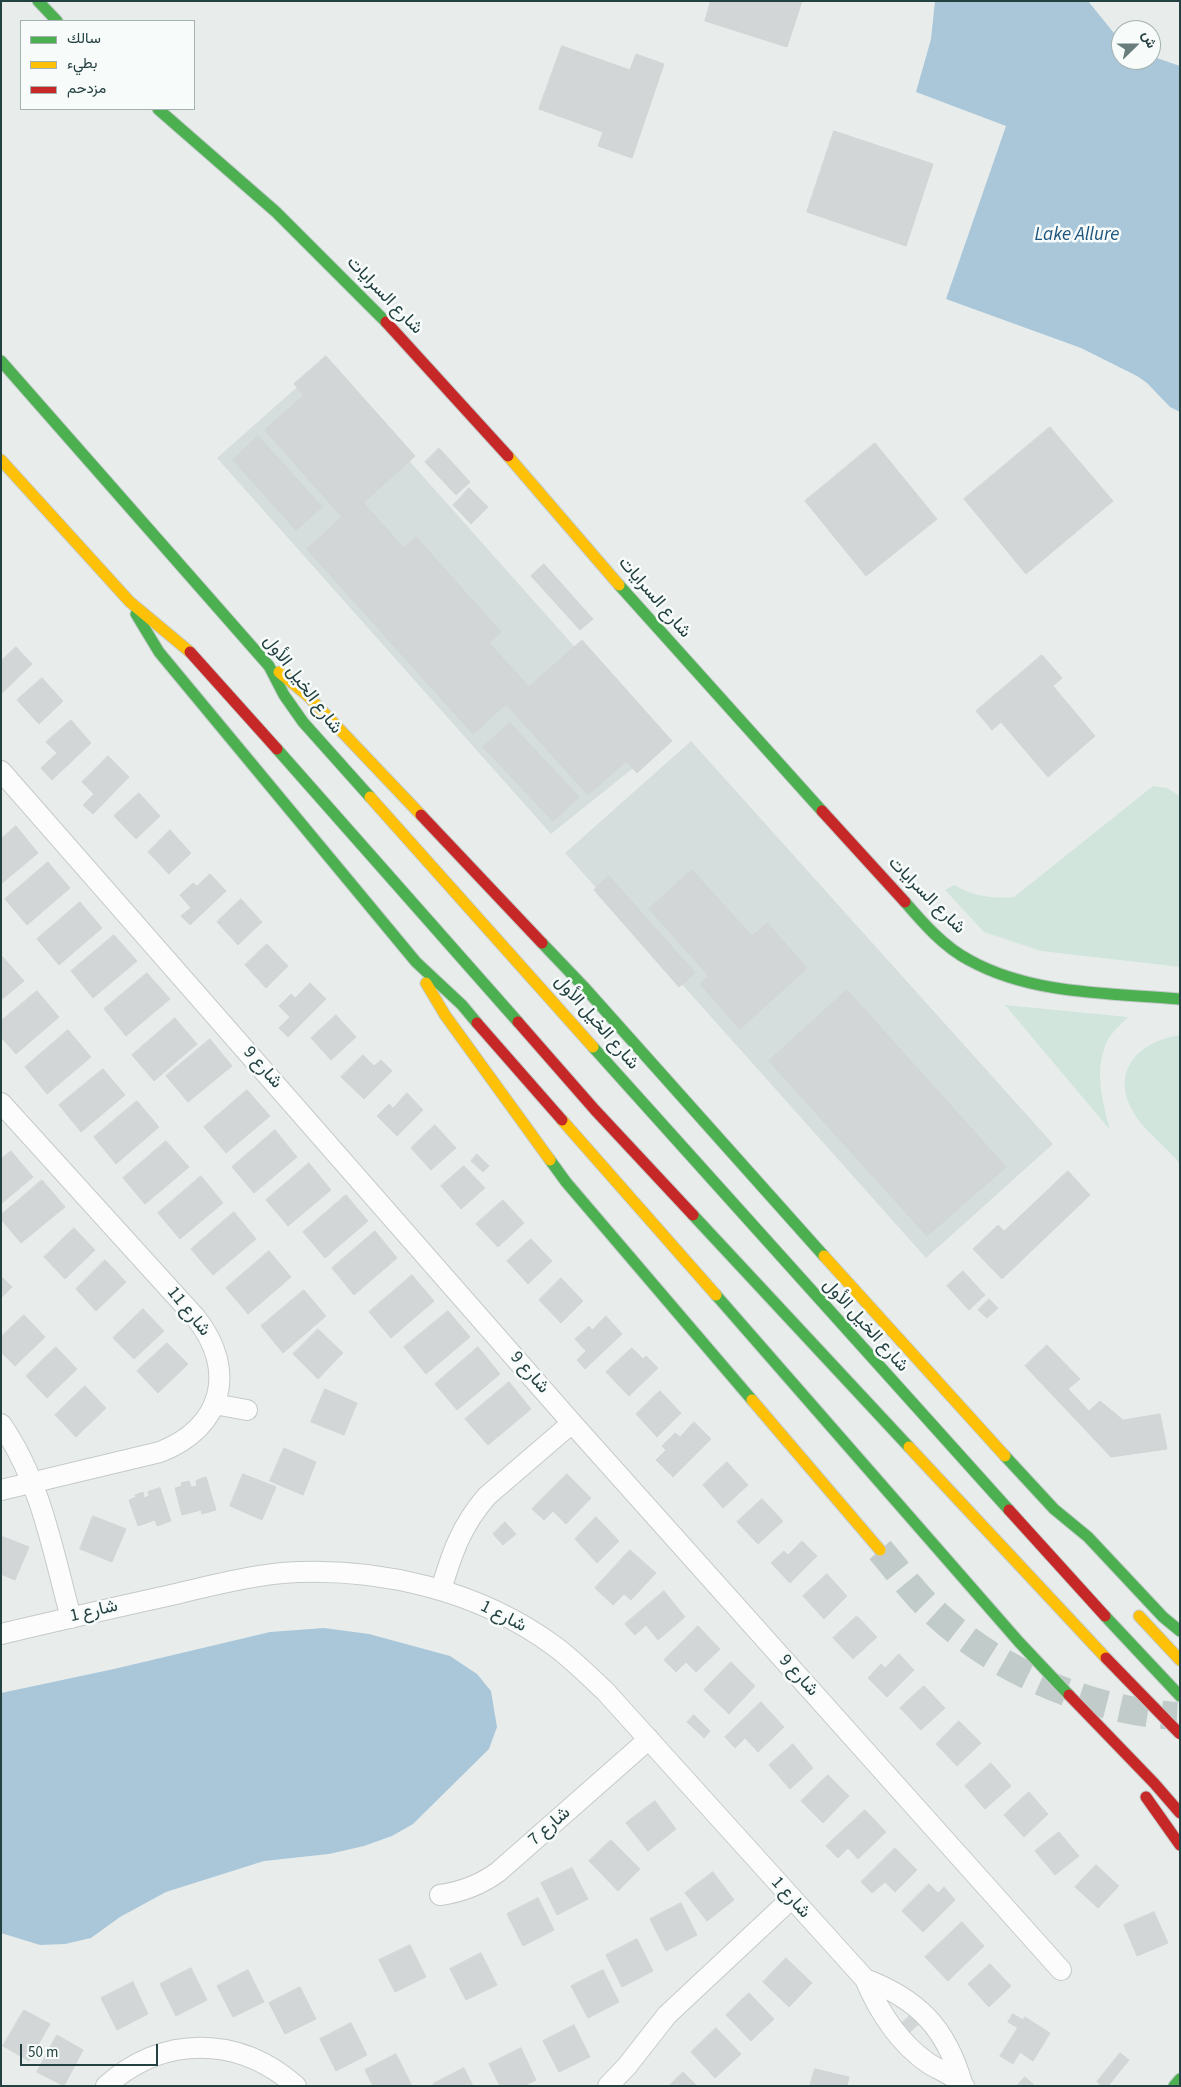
<!DOCTYPE html>
<meta charset="utf-8">
<style>
body{margin:0}
#map{position:relative;width:1181px;height:2087px;overflow:hidden;background:#e8edec;font-family:"Source Sans 3",Vazirmatn,sans-serif}
canvas{display:block}
.frame{position:absolute;inset:0;border:2px solid #244141;pointer-events:none}
.legend{position:absolute;left:20px;top:20px;width:175px;height:90px;box-sizing:border-box;background:#f7fbfa;border:1px solid #a3b1b0;margin:0;padding:6px 9px;list-style:none;font-size:15px;color:#244141}
.legend li{display:flex;align-items:center;gap:10px;height:25px}
.legend b{width:25px;border:1px solid #a3b1b0}
.north{position:absolute;left:1111px;top:20px;width:50px;height:50px;box-sizing:border-box;background:#f7fbfa;border:1px solid #a3b1b0;border-radius:50%;rotate:68deg;font-size:14px;font-weight:700;line-height:20px;text-align:center;color:#244141}
.north::after{content:'';display:block;margin:auto;width:18px;height:22px;background:#697d7d;clip-path:polygon(50% 0,100% 100%,50% 72%,0 100%)}
.scale{position:absolute;left:20px;top:2044px;width:138px;height:22px;box-sizing:border-box;border:2px solid #244141;border-top:0;padding-left:6px;font-size:15px;line-height:18px;white-space:nowrap;color:#244141;-webkit-text-stroke:4px #f7fbfa;paint-order:stroke}
</style>
<div id="map">
<canvas width="1181" height="2087"></canvas>
<div class="frame"></div>
<ul class="legend">
<li><b style="height:6px;background:#4caf50"></b>سالك</li>
<li><b style="height:6px;background:#ffc107"></b>بطيء</li>
<li><b style="height:6px;background:#c62828"></b>مزدحم</li>
</ul>
<div class="north">ش</div>
<div class="scale">50 m</div>
</div>
<script>
const context = document.querySelector('canvas').getContext('2d');
context.lineJoin = 'round';
function fillPath(path, color) { context.fillStyle = color; context.fill(path, 'evenodd'); }
function trace(path, color, width, dash) { context.strokeStyle = color; context.lineWidth = width; context.lineCap = dash ? 'butt' : 'round'; context.setLineDash(dash || []); context.stroke(path); }
function write(font, color, halo, rows, align = 'center') {
  context.font = font + ' "Source Sans 3",Vazirmatn,sans-serif'; context.lineWidth = 5; context.setLineDash([]); context.textBaseline = 'middle'; context.strokeStyle = halo; context.fillStyle = color; for (const [text, x, y, turn = 0] of rows) {
    context.save(); context.translate(x, y); context.rotate((+turn || 0) * Math.PI / 180); context.textAlign = isNaN(turn) ? turn : align; if (halo) context.strokeText(text, 0, 0); context.fillText(text, 0, 0); context.restore();
  }
}
fillPath(new Path2D(`
 M323 364 662 745 551 834 217 458Z
 M691 741 1053 1144 926 1258 565 853Z`), '#d6dedd');
fillPath(new Path2D(`
 M1153 786 1167 788 1180 796V967L1041 951 984 932 945 890 954 885C974 896 991 899 1014 897Z
 M1005 1005 1128 1017C1122 1024 1114 1030 1109 1038 1093 1067 1102 1100 1110 1130Z
 M1180 1035V1164C1168 1149 1152 1137 1140 1122 1107 1079 1131 1043 1180 1035Z`), '#d1e5dd');
fillPath(new Path2D(`
 M935 1H1088L1114 33 1121 38V60H1151V56L1180 66V412L1170 407 1147 383 1137 376 1081 348 946 299 1006 126 916 92 931 39Z
 M324 1628 369 1634 450 1656 477 1674 491 1691 497 1727 489 1749 413 1824 392 1836 364 1846 329 1854 264 1861 166 1892 120 1917 91 1938 65 1944 40 1945 1 1933V1693L114 1669 270 1632Z`), '#aac7da');
const building = new Path2D(`
 M711 1H802L787 47 705 21Z
 M562 46 630 70 636 54 664 64 632 158 598 146 603 132 539 109Z
 M834 131 933 164 906 246 807 212Z
 M326 356 415 456 363 503 404 548 416 537 501 632 489 643 529 687 582 640 672 741 637 773 626 761 588 795 506 704 473 734 307 549 342 517 265 430 304 395 294 384Z
 M1050 427 1113 501 1026 574 964 499Z
 M258 436 322 507 296 530 233 460Z
 M875 443 937 519 866 576 805 501Z
 M439 448 470 482 456 495 425 462Z
 M469 488 488 507 481 514 462 496Z
 M462 496 481 514 471 524 453 505Z
 M544 564 593 619 580 630 531 576Z
 M16 647 32 664 1 694V661Z
 M1042 655 1062 678 1053 686 1095 736 1048 777 1001 722 992 730 976 711Z
 M42 678 63 701 39 724 17 700Z
 M71 720 91 743 52 780 41 768 57 753 46 742Z
 M510 723 579 797 553 821 483 747Z
 M108 756 129 777 93 814 83 805 94 794 82 782Z
 M139 793 160 816 136 839 114 816Z
 M16 826 38 853 1 884V839Z
 M170 830 191 853 169 874 148 852Z
 M48 862 70 888 27 925 5 899Z
 M692 870 752 936 767 923 807 968 740 1029 700 984 709 976 649 909Z
 M210 874 226 891 190 925 181 916 191 908 180 895 193 883 197 886Z
 M609 876 695 973 679 987 594 890Z
 M241 899 262 922 238 945 217 922Z
 M80 902 102 928 59 965 37 939Z
 M114 935 137 961 93 998 71 971Z
 M267 944 288 966 266 988 245 965Z
 M1 955 24 981 1 1000Z
 M147 973 170 999 126 1036 104 1009Z
 M310 983 326 999 288 1037 279 1028 290 1017 279 1006 291 994 295 998Z
 M847 990 1006 1167 927 1236 769 1061Z
 M37 991 59 1017 16 1054 1 1037V1021Z
 M336 1015 356 1037 331 1060 311 1038Z
 M175 1018 197 1044 154 1081 132 1055Z
 M68 1030 91 1057 47 1094 25 1067Z
 M210 1039 232 1066 188 1102 166 1076Z
 M363 1055 374 1066 381 1060 392 1071 364 1099 341 1077Z
 M103 1069 125 1095 81 1132 59 1105Z
 M247 1090 270 1116 226 1153 204 1127Z
 M407 1093 423 1110 397 1136 377 1116 389 1104 393 1108Z
 M137 1101 159 1127 116 1164 94 1137Z
 M435 1125 456 1148 431 1170 411 1148Z
 M275 1130 297 1157 254 1193 232 1167Z
 M166 1141 189 1167 145 1204 123 1178Z
 M11 1151 33 1177 1 1204V1159Z
 M477 1154 489 1166 483 1172 471 1161Z
 M309 1163 331 1190 288 1226 266 1200Z
 M464 1166 485 1188 461 1209 441 1186Z
 M1068 1171 1090 1195 1002 1279 973 1249 998 1225 1004 1231Z
 M201 1176 223 1203 180 1239 158 1213Z
 M42 1180 65 1207 21 1243 1 1219V1215Z
 M346 1195 368 1221 325 1258 303 1232Z
 M503 1200 524 1223 498 1247 476 1224Z
 M234 1212 256 1239 213 1275 191 1249Z
 M74 1228 95 1250 65 1279 44 1257Z
 M375 1231 397 1258 354 1295 332 1268Z
 M531 1239 552 1261 528 1284 507 1261Z
 M269 1251 291 1277 248 1314 226 1288Z
 M105 1260 126 1282 96 1311 76 1289Z
 M963 1271 985 1295 969 1310 947 1286Z
 M412 1275 434 1301 391 1338 369 1312Z
 M1 1276 12 1287 1 1298Z
 M561 1278 583 1301 561 1323 539 1300Z
 M304 1290 326 1316 283 1353 261 1326Z
 M989 1299 998 1308 987 1318 978 1310Z
 M143 1309 164 1331 134 1359 113 1338Z
 M448 1311 470 1337 426 1374 404 1347Z
 M24 1315 45 1337 15 1366 1 1352V1337Z
 M606 1316 622 1334 585 1369 577 1360 586 1351 575 1339 589 1326 592 1330Z
 M318 1329 343 1353 318 1379 293 1354Z
 M167 1343 188 1364 158 1393 137 1371Z
 M1047 1345 1080 1379 1068 1389 1089 1411 1100 1401 1123 1420 1160 1414 1167 1449 1111 1457 1025 1366Z
 M56 1347 77 1369 47 1398 26 1376Z
 M478 1347 500 1374 457 1410 435 1384Z
 M632 1348 643 1359 646 1356 658 1368 629 1396 606 1372Z
 M509 1382 531 1409 488 1445 465 1419Z
 M85 1386 106 1408 76 1437 55 1415Z
 M325 1389 357 1403 344 1435 311 1422Z
 M660 1391 681 1413 657 1437 636 1414Z
 M694 1422 711 1439 673 1477 656 1460 666 1450 662 1446 675 1433 680 1437Z
 M284 1448 316 1462 303 1495 270 1481Z
 M727 1462 748 1485 723 1508 703 1485Z
 M243 1474 276 1487 262 1520 230 1506Z
 M567 1474 591 1498 566 1524 553 1511 544 1520 532 1509Z
 M206 1477 216 1510 202 1514 201 1510 182 1515 175 1488 182 1486 181 1483 189 1481 191 1487 197 1486 196 1481Z
 M160 1488 171 1521 157 1526 155 1520 138 1526 129 1500 136 1497 135 1495 143 1492 144 1498 149 1496 148 1492Z
 M762 1499 783 1521 758 1544 737 1522Z
 M93 1516 126 1529 112 1562 80 1549Z
 M596 1517 619 1541 597 1563 575 1539Z
 M505 1522 516 1534 503 1545 493 1534Z
 M1 1536 29 1547 15 1580 1 1574Z
 M802 1541 817 1556 790 1583 771 1563 784 1551 788 1555Z
 M630 1550 656 1573 631 1600 624 1594 613 1605 595 1588Z
 M827 1574 847 1596 824 1619 803 1596Z
 M664 1591 685 1617 658 1640 646 1625 635 1635 625 1624Z
 M857 1616 877 1637 853 1659 833 1638Z
 M698 1626 720 1649 696 1672 686 1662 676 1672 664 1660Z
 M899 1654 914 1670 887 1697 868 1678 881 1664 885 1668Z
 M731 1662 755 1686 729 1714 704 1690Z
 M924 1686 945 1708 921 1730 900 1708Z
 M761 1702 784 1727 758 1752 745 1738 735 1748 725 1737Z
 M694 1715 710 1731 704 1738 687 1722Z
 M959 1721 981 1743 957 1766 936 1744Z
 M793 1744 813 1768 790 1789 769 1765Z
 M991 1763 1011 1786 985 1809 965 1786Z
 M828 1775 849 1796 823 1823 801 1801Z
 M1029 1792 1048 1814 1024 1837 1004 1815Z
 M655 1801 676 1829 648 1851 626 1823Z
 M865 1810 886 1832 858 1859 848 1848 838 1858 826 1846Z
 M1059 1832 1079 1856 1055 1875 1035 1851Z
 M611 1840 640 1869 618 1891 589 1861Z
 M895 1848 917 1870 895 1892 885 1882 872 1893 861 1882Z
 M1096 1865 1119 1886 1098 1908 1075 1887Z
 M572 1868 588 1899 557 1915 541 1883Z
 M713 1872 734 1900 707 1921 685 1893Z
 M929 1884 938 1893 944 1887 955 1900 923 1932 902 1911Z
 M538 1898 554 1930 523 1946 507 1914Z
 M681 1903 697 1935 666 1951 650 1919Z
 M1154 1912 1168 1943 1137 1956 1124 1925Z
 M962 1922 984 1946 948 1981 925 1957Z
 M637 1939 653 1971 622 1987 606 1955Z
 M410 1945 426 1977 395 1992 379 1960Z
 M481 1953 497 1985 466 2000 450 1969Z
 M786 1958 812 1983 789 2007 763 1982Z
 M990 1964 1011 1986 989 2007 968 1984Z
 M191 1968 207 2000 176 2016 160 1984Z
 M248 1970 264 2002 233 2017 217 1986Z
 M603 1970 619 2002 588 2018 571 1986Z
 M133 1982 148 2014 117 2030 101 1998Z
 M300 1987 316 2019 285 2034 269 2003Z
 M749 1993 774 2019 751 2041 726 2015Z
 M24 2010 50 2024 29 2061 3 2046Z
 M914 2012 922 2021 910 2032 902 2023Z
 M1013 2014 1023 2020 1018 2028 1008 2022Z
 M1025 2017 1050 2033 1033 2061 1020 2052 1013 2064 1000 2056Z
 M351 2023 367 2055 336 2071 320 2039Z
 M574 2025 590 2057 559 2072 543 2041Z
 M716 2028 741 2054 715 2078 691 2052Z
 M57 2035 83 2050 64 2086 37 2072Z
 M521 2048 536 2080 524 2086H500L489 2064Z
 M1120 2053 1129 2060 1108 2086H1102L1097 2082Z
 M396 2054 412 2086H373L365 2070Z
 M464 2068 473 2086H434L433 2084Z
 M815 2069 849 2077 847 2086H810Z
 M683 2072 697 2086H669Z
 M1025 2077 1035 2086H1017Z`);
fillPath(building, '#d2d6d6');
trace(building, '#d0d6d5', 1);
trace(new Path2D(`
 M880 1550C894 1566 907 1584 922 1600 985 1666 1086 1711 1177 1716`), '#c1cbca', 28, [28, 14]);
const street = new Path2D(`
 M1 771 572 1423 1061 1970
 M1 1103 196 1318C238 1371 222 1428 160 1452L1 1490
 M214 1404 247 1410
 M1 1424C41 1481 53 1552 71 1618
 M441 1590C452 1553 461 1526 487 1496L572 1423
 M1 1634C56 1621 112 1608 167 1596 205 1587 243 1577 282 1573 377 1566 480 1590 557 1648 574 1661 589 1676 605 1691L865 1979C879 2012 898 2042 928 2063 939 2070 956 2076 964 2086
 M440 1895C462 1892 480 1885 498 1872L649 1739
 M865 1979C918 1999 946 2028 962 2083
 M106 2086C163 2035 238 2035 296 2086
 M608 2086 627 2066 667 2015 791 1899`);
const fast = new Path2D(`
 M38 1 57 21
 M158 109 276 212 386 322
 M1 361 269 666 284 695 303 722 370 797
 M619 585 822 811
 M136 614 159 652 416 962 462 1005 477 1023
 M277 749 518 1022
 M905 902C923 923 944 947 969 960 1032 995 1110 993 1180 999
 M542 943 584 987 824 1256
 M593 1047 1009 1510
 M550 1160 566 1182 752 1400
 M693 1215 909 1447
 M716 1295 1019 1642 1069 1695
 M1005 1456 1054 1509 1088 1537 1163 1617 1180 1631
 M1105 1616 1180 1696
 M1174 2086 1180 2079`);
const slow = new Path2D(`
 M508 456 619 585
 M1 460 130 602 190 652
 M279 672 308 696 421 815
 M370 797 593 1047
 M426 983 445 1015 550 1160
 M562 1120 716 1295
 M824 1256 1005 1456
 M752 1400 880 1550
 M909 1447 1106 1658
 M1139 1616 1180 1660`);
const jam = new Path2D(`
 M386 322 508 456
 M190 652 277 749
 M822 811 905 902
 M421 815 542 943
 M518 1022 595 1110 693 1215
 M477 1023 562 1120
 M1009 1510 1105 1616
 M1069 1695 1154 1783 1180 1813
 M1146 1797 1180 1845`);
trace(street, '#c5cac9', 22);
trace(fast, '#c3caca', 13);
trace(slow, '#c3caca', 13);
trace(jam, '#c3caca', 13);
trace(street, '#fcfcfc', 20);
trace(fast, '#4caf50', 11);
trace(slow, '#ffc107', 11);
trace(jam, '#c62828', 11);
const jamBridge = new Path2D(`
 M1106 1658 1180 1734`);
trace(jamBridge, '#c3caca', 13, []);
trace(jamBridge, '#c62828', 11);
write('18px', '#244141', '#f7fbfa', [
 ["شارع السرايات",384,296,46],
 ["شارع السرايات",654,598,49],
 ["شارع الخيل الأول",302,685,53],
 ["شارع السرايات",926,896,45],
 ["شارع الخيل الأول",596,1023,49],
 ["شارع 9",262,1068,49],
 ["شارع 11",188,1312,51],
 ["شارع الخيل الأول",865,1326,48],
 ["شارع 9",529,1373,49],
 ["شارع 1",94,1612,-13],
 ["شارع 1",503,1617,27],
 ["شارع 9",798,1676,48],
 ["شارع 7",550,1827,-41],
 ["شارع 1",790,1898,48]
]);
write('italic 19px', '#1e557d', '#f7fbfa', [
 ["Lake Allure",1077,236]
]);
</script>
